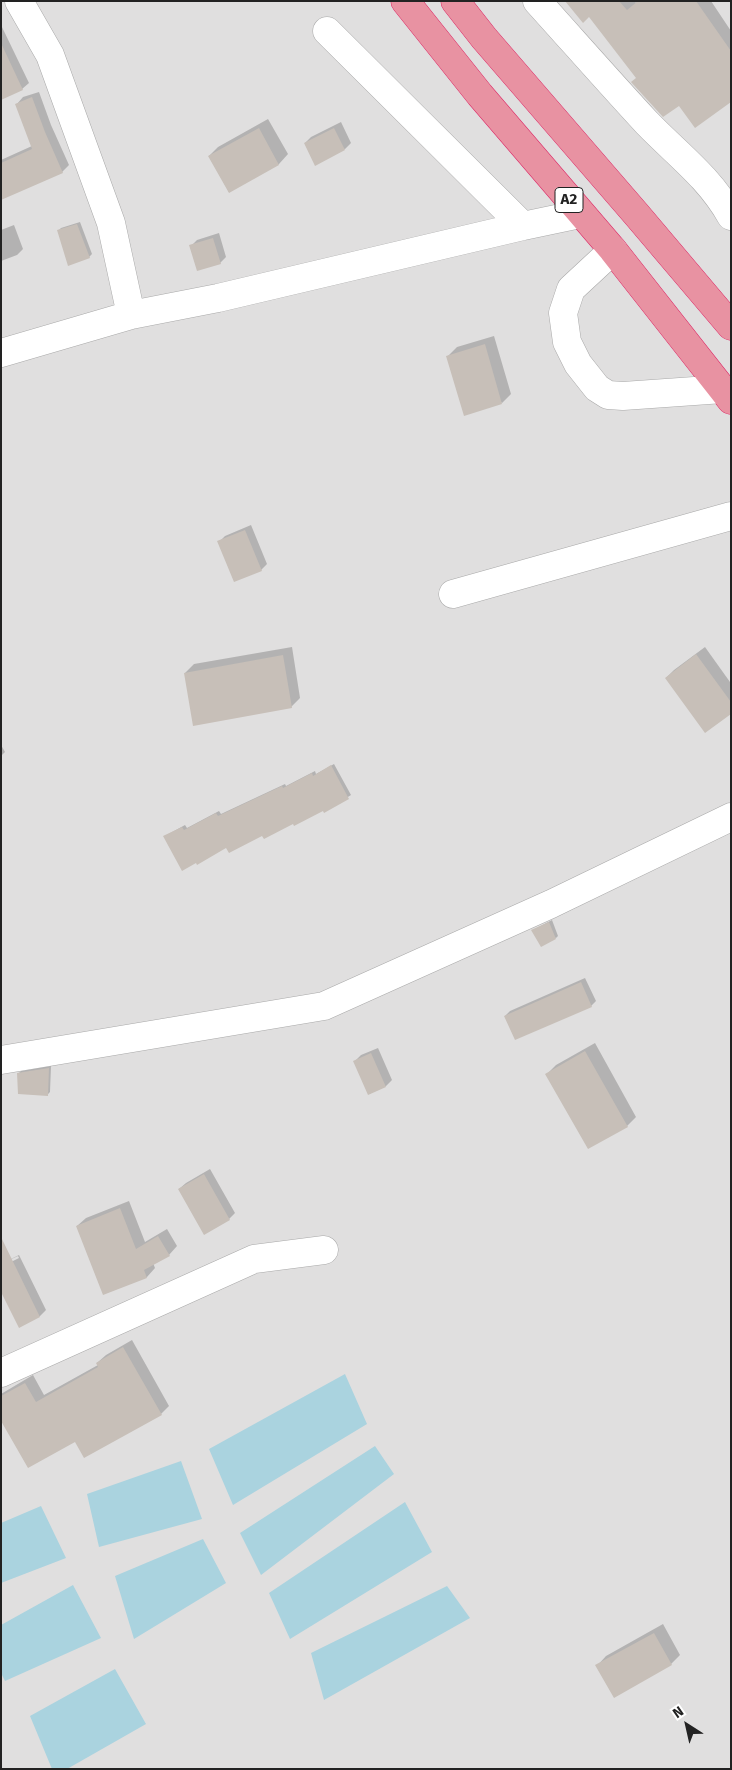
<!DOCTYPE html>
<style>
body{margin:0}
#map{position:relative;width:732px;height:1770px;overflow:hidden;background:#f2efe9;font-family:"Fira Sans",sans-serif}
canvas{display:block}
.frame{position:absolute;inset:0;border:2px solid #222;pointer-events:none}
.north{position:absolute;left:662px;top:1700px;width:50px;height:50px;-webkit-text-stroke:4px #fff;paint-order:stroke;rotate:325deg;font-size:14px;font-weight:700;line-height:20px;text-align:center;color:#222}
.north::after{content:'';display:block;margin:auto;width:18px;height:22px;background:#222;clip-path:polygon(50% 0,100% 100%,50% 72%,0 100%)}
</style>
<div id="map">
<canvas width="732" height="1770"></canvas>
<div class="frame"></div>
<div class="north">N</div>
</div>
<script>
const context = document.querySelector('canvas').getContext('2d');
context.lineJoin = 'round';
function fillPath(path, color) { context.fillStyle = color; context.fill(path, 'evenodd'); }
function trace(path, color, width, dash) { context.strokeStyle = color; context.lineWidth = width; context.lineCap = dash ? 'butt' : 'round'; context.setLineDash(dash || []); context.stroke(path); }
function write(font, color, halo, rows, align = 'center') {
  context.font = font + ' "Fira Sans",sans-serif'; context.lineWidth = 4; context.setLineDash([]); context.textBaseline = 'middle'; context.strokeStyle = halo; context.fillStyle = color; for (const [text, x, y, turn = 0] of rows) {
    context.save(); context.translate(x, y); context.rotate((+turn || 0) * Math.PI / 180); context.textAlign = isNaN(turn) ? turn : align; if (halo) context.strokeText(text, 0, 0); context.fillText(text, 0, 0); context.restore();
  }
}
fillPath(new Path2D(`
 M1 1H731V1769H1Z`), '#e0dfdf');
fillPath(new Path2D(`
 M345 1374 367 1424 233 1505 209 1449Z
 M375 1446 394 1474 261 1575 240 1533Z
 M181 1461 202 1519 99 1547 87 1494Z
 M405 1502 432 1552 290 1639 269 1593Z
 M41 1506 66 1558 1 1583V1523Z
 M203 1539 226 1583 134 1639 115 1576Z
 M73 1585 101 1638 5 1681 1 1673V1625Z
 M447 1586 470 1618 324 1700 311 1653Z
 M115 1669 146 1724 67 1769H52L30 1716Z`), '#aad3df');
fillPath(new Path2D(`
 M566 1H635L636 3 637 1H711L731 31V101L679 104 637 77 590 15Z
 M1 25 29 83 22 89 1 99Z
 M39 92 51 125 69 165 62 172 1 199V160L32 146 17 104 23 97Z
 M268 119 288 154 279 164 229 192 209 156 218 147Z
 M341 122 351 143 345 149 305 143 311 137Z
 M80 222 92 254 89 257 59 230 61 228Z
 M14 225 23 249 17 255 1 261V230Z
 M219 233 226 257 220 263 191 246 197 240Z
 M494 336 511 394 502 403 448 356 457 347Z
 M251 525 267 564 261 570 219 542 225 536Z
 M292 647 300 698 291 707 185 673 194 664Z
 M705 647 730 682 731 681V712L666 678 674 670Z
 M1 745 5 752 1 756Z
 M334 764 351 795 324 812 323 809 263 834 226 846 165 836 185 825 187 828 219 811 221 814 285 784 286 786 315 771 316 774Z
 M552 920 558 936 556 938 533 930Z
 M585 978 596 1001 591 1006 505 1016 510 1011Z
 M595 1043 636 1117 627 1126 547 1074 556 1065Z
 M378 1048 392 1080 386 1086 369 1094 355 1061 361 1055Z
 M51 1066 50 1092 47 1095 18 1074 21 1071Z
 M210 1169 235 1213 229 1219 179 1189 186 1183Z
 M129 1201 145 1242 167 1229 177 1246 169 1255 153 1263 155 1268 147 1277 104 1294 77 1226 86 1218Z
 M19 1255 46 1310 40 1316 19 1326 1 1267 19 1258 18 1256 1 1264Z
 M132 1340 169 1406 161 1414 75 1440 1 1418V1394L33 1375 44 1395 98 1365 97 1363 106 1355Z
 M663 1624 680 1655 671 1664 597 1666 606 1656Z`), '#0003');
fillPath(new Path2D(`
 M565 1H619L627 10 638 1H696L731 51V102L695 128 679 106 663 117 631 82 636 78 589 17 583 23Z
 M1 43 23 90 1 100Z
 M32 97 45 132 63 173 1 200V163L32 149 15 104Z
 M259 128 279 165 229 193 208 156Z
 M334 128 345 150 315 166 304 143Z
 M77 224 90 258 68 266 57 230Z
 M213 238 221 264 197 271 189 245Z
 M485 344 502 404 464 416 446 356Z
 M245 530 262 571 234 582 217 541Z
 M696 654 731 702V714L705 733 665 678Z
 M283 655 292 708 193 726 184 673Z
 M331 765 349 799 324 813 323 811 294 826 293 824 264 839 262 836 229 853 226 848 197 865 196 863 182 871 163 836 182 827 184 830 216 813 218 816 282 786 283 788 312 773 313 776Z
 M549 922 556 939 541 947 531 930Z
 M581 982 592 1007 515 1040 504 1016Z
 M585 1051 628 1127 588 1149 545 1074Z
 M371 1053 386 1087 368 1095 353 1061Z
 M49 1068 48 1096 18 1094 17 1073Z
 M204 1174 230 1220 204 1235 178 1189Z
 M120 1208 136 1249 158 1236 170 1256 144 1270 147 1278 103 1295 76 1226Z
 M1 1237 40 1317 19 1328 1 1292Z
 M123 1347 162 1415 84 1458 75 1442 28 1468 1 1421V1396L25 1383 36 1402 98 1367 96 1363Z
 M654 1633 672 1665 614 1698 595 1665Z`), '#c7bfb8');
const minor = new Path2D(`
 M19 1 50 55 111 223 131 315
 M537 1C574 42 610 83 647 123 677 154 709 177 731 216
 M327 31 523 226
 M613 250 571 289 563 313 567 342 578 364 597 388 608 395 623 396 723 389
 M1 353 131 315 218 298 523 226 580 214
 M453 594 731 516
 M1 1060 324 1006 551 904 731 817
 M1 1373 254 1259 324 1250`);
const highway = new Path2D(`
 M405 1 480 95 613 250 731 400
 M455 1 484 38 637 215 731 326`);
trace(minor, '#a9a9a9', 29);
trace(highway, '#dc2a67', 29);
trace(minor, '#fff', 28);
trace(highway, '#e892a2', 28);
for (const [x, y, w] of [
 [569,200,28]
]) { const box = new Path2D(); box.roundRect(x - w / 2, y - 12.5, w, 25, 4); context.fillStyle = '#fff'; context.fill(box); trace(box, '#222', 1); }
write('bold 15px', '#222', null, [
 ["A2",569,200]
]);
</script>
